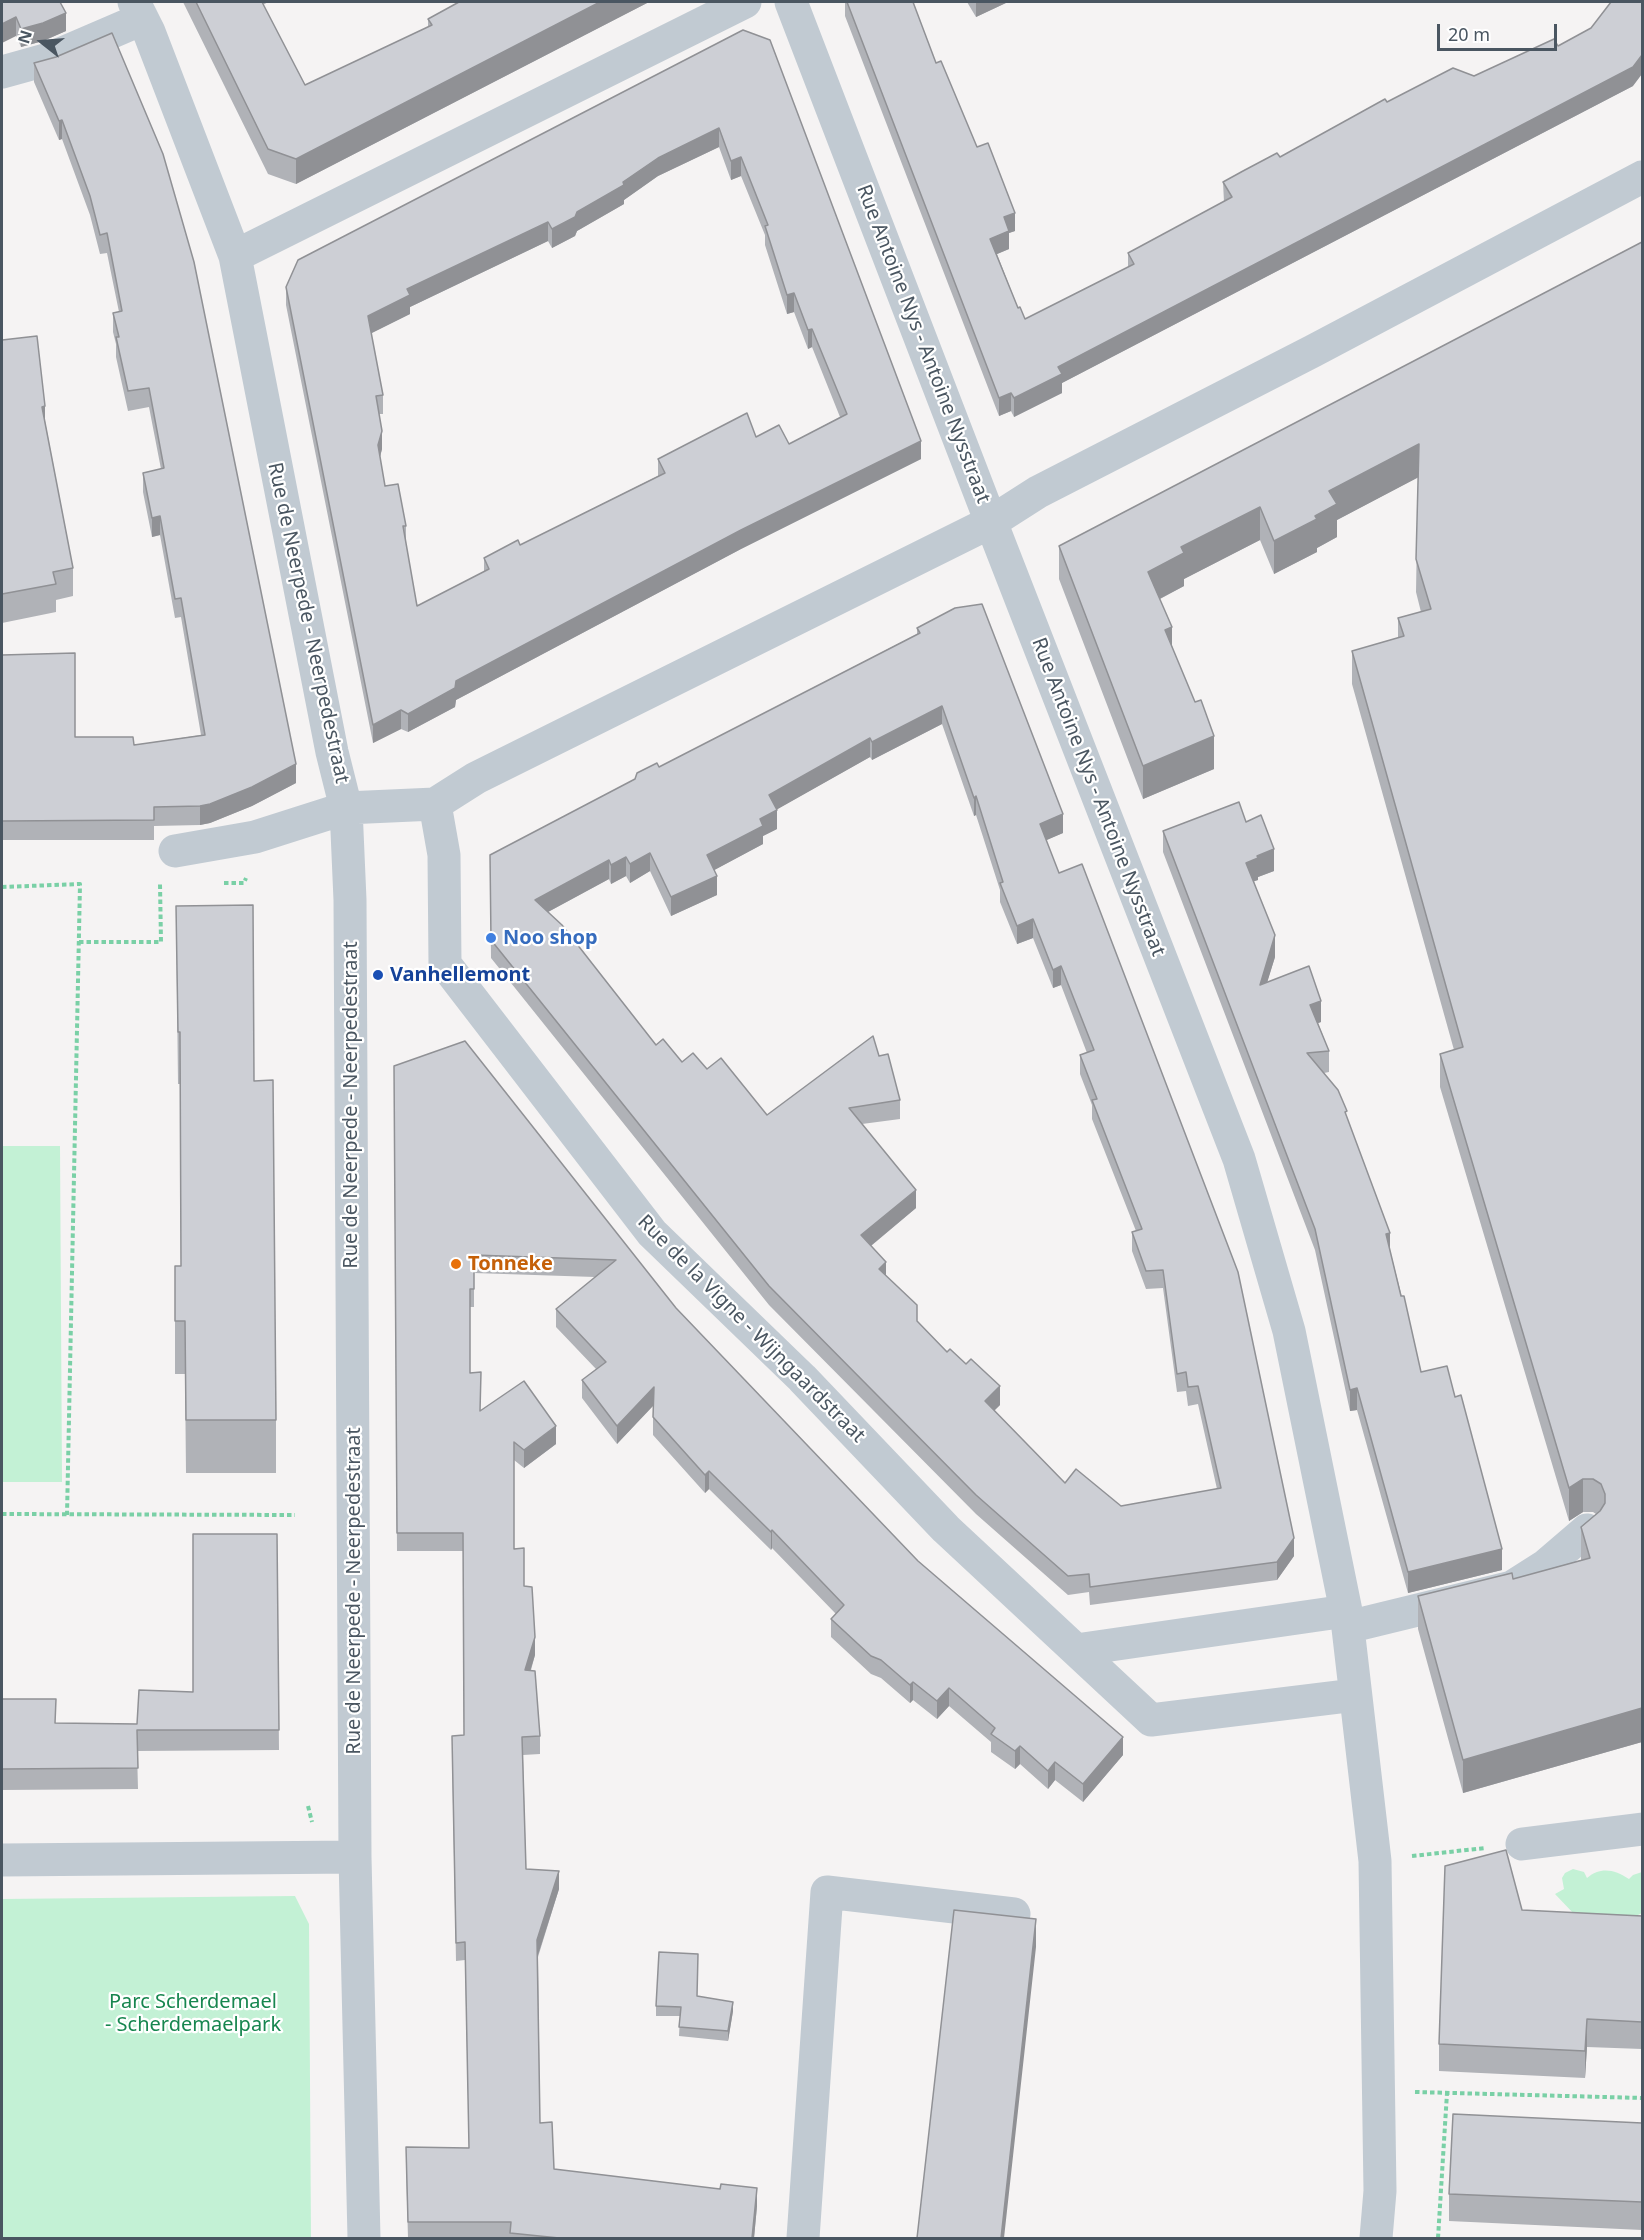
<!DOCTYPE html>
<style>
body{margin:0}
#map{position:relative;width:1644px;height:2240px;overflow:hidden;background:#f5f3f3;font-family:"Noto Sans",sans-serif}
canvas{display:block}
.frame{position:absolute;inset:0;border:3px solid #4a5661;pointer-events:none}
.north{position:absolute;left:12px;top:12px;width:60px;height:60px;-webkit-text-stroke:4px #fff;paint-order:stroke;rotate:287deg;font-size:16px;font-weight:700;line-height:24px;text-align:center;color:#4a5661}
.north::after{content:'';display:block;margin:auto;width:21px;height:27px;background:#4a5661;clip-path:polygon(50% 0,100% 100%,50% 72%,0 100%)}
.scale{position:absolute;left:1437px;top:24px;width:120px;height:27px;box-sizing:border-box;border:3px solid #4a5661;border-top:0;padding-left:8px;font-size:18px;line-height:21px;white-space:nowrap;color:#4a5661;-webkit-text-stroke:4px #fff;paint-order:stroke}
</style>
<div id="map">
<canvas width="1644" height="2240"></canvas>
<div class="frame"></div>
<div class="north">N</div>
<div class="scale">20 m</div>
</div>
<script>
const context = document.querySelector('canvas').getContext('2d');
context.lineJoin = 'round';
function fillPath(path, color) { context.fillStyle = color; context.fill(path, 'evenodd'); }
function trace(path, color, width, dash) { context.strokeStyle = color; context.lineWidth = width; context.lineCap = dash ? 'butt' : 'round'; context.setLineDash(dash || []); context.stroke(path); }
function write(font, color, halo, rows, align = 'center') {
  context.font = font + ' "Noto Sans",sans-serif'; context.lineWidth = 4.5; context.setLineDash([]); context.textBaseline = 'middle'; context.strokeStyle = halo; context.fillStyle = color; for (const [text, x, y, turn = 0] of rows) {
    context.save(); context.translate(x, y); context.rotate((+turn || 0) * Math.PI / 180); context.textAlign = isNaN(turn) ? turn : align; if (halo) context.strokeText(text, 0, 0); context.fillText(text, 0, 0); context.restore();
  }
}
fillPath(new Path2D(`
 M2 1146H60L62 1482H2Z
 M1573 1869 1584 1872 1587 1878C1601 1866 1615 1870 1629 1879L1633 1875 1642 1872V1913L1634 1917 1574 1914 1555 1894 1564 1889 1562 1878 1565 1873Z
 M295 1896 309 1924 311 2238H2V1899Z`), '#c3f1d5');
trace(new Path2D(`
 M224 883H244L246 878
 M2 887 80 884 67 1515
 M79 942H161L160 884
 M2 1514 295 1515
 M308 1806 312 1822
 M1412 1856 1485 1848
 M1415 2092 1642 2098
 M1438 2238 1447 2093`), '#7ad0a6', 4, [4.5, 3]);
trace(new Path2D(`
 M134 2 149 32 235 256 332 752 346 808 350 900 355 1857 364 2238
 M791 2 991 522 1239 1159 1289 1331 1346 1611 1375 1861 1380 2191 1376 2238
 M2 72 49 59 142 19
 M235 256 745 2
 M435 804 444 855 445 964 652 1233 802 1378 946 1529 1151 1720 1355 1695
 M175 851 255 837 346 808 435 804 476 778 991 522 1038 492 1313 351 1642 177
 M1348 1627 1512 1587 1545 1566 1587 1530
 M1076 1650 1346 1611
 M1522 1844 1642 1829
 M2 1860 355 1857
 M803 2238 827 1892 1014 1914`), '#c1cad2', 33);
fillPath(new Path2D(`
 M2 2 66 31 43 41 21 47Z
 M183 2H268L263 5 305 85 428 27V19L459 2H649L296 184 268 174Z
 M845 2H913L936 63 977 147 1015 231 1009 233V249L997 254 1018 308 1025 319 1128 267V253L1224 202 1223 182 1280 157 1387 102 1474 76 1558 46 1591 28 1633 86 1062 383V393L1014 417 1011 411 999 416 845 16Z
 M967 2H1008L976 17Z
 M743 30 921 459 741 549 456 700 455 707 408 732 401 729 373 743 286 305V287ZM719 147 731 180 741 176 765 235V245L787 314 794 312 808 349 812 347 840 417 789 444 756 437 658 459V476L520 545 484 558V572L417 606 406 544V526L385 486 380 457 382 449 379 414H383V395L371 333 410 314V307L548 241 552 248 575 236 577 231 624 204V200L658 176Z
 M56 57 296 783 252 806 210 823 200 825 154 826V840H2V655L75 737 134 745 201 735 181 617 175 618 160 535 152 537 143 492V473L161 469 149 407 128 411 116 357V344L113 332V313L119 312 107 253 100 254 90 215 62 139 59 140 34 82V63Z
 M1642 242V1742L1463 1793 1418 1629V1596L1513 1579 1581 1560V1527L1596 1514 1593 1512H1583L1569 1521 1440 1087V1054L1454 1050 1352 684V651L1398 638V618L1421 612 1416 592 1418 477 1337 520V537L1317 548V552L1274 574 1260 540 1184 579V586L1160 599 1172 646 1214 769 1143 799 1059 579V546Z
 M2 340 45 421 73 568V596L56 600V612L2 623Z
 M917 628 1063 833 1046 840 1294 1556 1277 1580 1090 1605 1089 1592 1068 1595 976 1514 769 1305 491 958 490 855 917 634ZM942 724 974 816 976 815 1000 890V902L1017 944 1033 938 1053 988 1061 985 1087 1053 1080 1055V1074L1092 1105V1119L1136 1231 1132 1232V1251L1146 1289 1163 1288 1177 1392 1186 1391 1188 1406 1198 1404 1217 1489 1121 1506 1065 1483 994 1410 1000 1405 917 1321 886 1276 871 1246 916 1208 862 1124 900 1119V1100L879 1056 767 1115 707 1069 682 1062 656 1045 548 912 609 879 611 884 626 876 630 883 650 871 671 916 717 895 714 870 763 844V836L777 829V809L870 757 872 760Z
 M1246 822 1274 871 1258 877V880L1254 881 1275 957 1267 982 1321 1022 1318 1023 1329 1051V1072L1324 1073 1347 1117 1390 1250 1421 1372 1502 1570 1408 1593 1357 1410 1350 1411 1315 1250 1163 852V831Z
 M176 906 254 1081 276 1420V1473H186L185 1374H175V1266H181L180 1084H178Z
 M394 1066 676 1308 918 1561 1123 1755 1083 1802 1055 1780 1048 1789 1020 1764 1015 1769 991 1752V1742L949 1706 937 1719 913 1700 910 1703 881 1678 871 1674 831 1637V1619L836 1614 772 1548 771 1550 709 1489 705 1493 653 1435V1405L617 1444 582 1398V1380L596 1369 556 1327V1309L595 1277 474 1273V1307H470V1373L480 1411 556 1444 524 1468 514 1460V1549L524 1586 535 1655 531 1670 540 1736V1754L523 1755 526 1869 559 1889 538 1957 540 2123 554 2169 757 2206 754 2238H408L406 2165 469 2148 465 1960 456 1961 452 1754 464 1735 463 1551H397Z
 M277 1534 279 1750 137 1751 138 1789 2 1790V1699L56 1723 137 1724 193 1692Z
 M1522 1910 1642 1916V2049L1587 2047 1585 2078 1439 2071V2044Z
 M697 1996 733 2011 728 2041 679 2036 680 2016H656V2006Z
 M1642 2123V2230L1449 2221V2194Z`), '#b0b2b7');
fillPath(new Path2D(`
 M600 2H649L296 184V159Z
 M976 2H1008L976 17Z
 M66 13V31L43 41 21 47V29Z
 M16 17V36L2 43V24Z
 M1642 55V74L1633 86 1062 383V393L1014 417V398L1058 367Z
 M62 120V139L59 140V121Z
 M719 128V147L658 176 624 200V204L577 231 575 236 552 248V229L658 158Z
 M741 157V176L731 180V161Z
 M1015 213V231L1009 233V249L990 257V239L1004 217Z
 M548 222V241L410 307V314L368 335V316L407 289Z
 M794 293V312L787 314V295Z
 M812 329V347L808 349V330Z
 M1011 393V411L999 416V398Z
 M45 406V435L42 407Z
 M382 431V449L378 464V445Z
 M921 441V459L741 549 456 700 455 707 408 732V714L456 681 741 530Z
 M1419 444V477L1337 520V537L1317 548V552L1274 574V541L1315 516 1329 491Z
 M1260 507V540L1184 579V586L1148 605V572L1181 547Z
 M160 516V535L152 537V518Z
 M1172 627V660L1165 630Z
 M942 706V724L872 760V742Z
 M401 710V729L373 743V725Z
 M1214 736V769L1143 799V766Z
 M870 738V757L769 814V795Z
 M296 764V783L252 806 210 823 200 825V806Z
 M976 796V815L974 816V798Z
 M777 810V829L763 836V844L707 874V855L760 819Z
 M1063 814V833L1040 843V824Z
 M1274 849V871L1258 877V880L1246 884V863L1257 856Z
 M650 853V871L630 883V864Z
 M626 857V876L611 884V865Z
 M609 860V879L535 919V900Z
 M717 876V895L671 916V897Z
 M1033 919V938L1017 944V926Z
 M1275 935V957L1260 1006V985Z
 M1061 966V985L1053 988V970Z
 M1321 1001V1022L1310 1026V1005Z
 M916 1190V1208L861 1254V1235Z
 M1390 1233V1254L1386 1234Z
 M886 1262V1280L879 1269Z
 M1000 1386V1405L985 1420V1401Z
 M654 1387V1405L617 1444V1426Z
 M1357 1388V1410L1350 1411V1390Z
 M556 1426V1444L524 1468V1450Z
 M709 1471V1489L705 1493V1475Z
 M1583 1479V1512L1569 1521V1488Z
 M772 1530V1548L771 1550V1532Z
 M1294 1538V1556L1277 1580V1562Z
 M1502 1549V1570L1408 1593V1572Z
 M535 1637V1655L525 1688V1670Z
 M913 1682V1700L910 1703V1685Z
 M949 1688V1706L937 1719V1701Z
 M1642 1708V1742L1463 1793V1760Z
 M1123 1737V1755L1083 1802V1784Z
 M1020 1746V1764L1015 1769V1751Z
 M1055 1762V1780L1048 1789V1771Z
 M559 1871V1889L537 1958V1940Z
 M1036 1919V1947L1004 2238H1001Z
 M733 2002V2011L728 2041V2031Z
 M1587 2019V2047L1585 2078V2051Z
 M757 2188V2206L754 2238H752Z`), '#909195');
const building = new Path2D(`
 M2 2H60L66 13 43 23 21 29 16 17 2 24Z
 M196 2H262L305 85 432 25 428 19 459 2H600L296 159 268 149Z
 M847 2H913L936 63 941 61 977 147 988 143 1015 213 1004 217 1009 231 990 239 1018 308 1020 307 1025 319 1134 264 1128 253 1232 197 1223 182 1243 171 1277 153 1280 157 1385 99 1387 102 1453 68 1474 76 1554 39 1558 46 1591 28 1611 2H1642V55L1633 67 1058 367 1062 374 1014 398 1011 393 999 398Z
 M743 30 770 40 921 441 741 530 456 681 455 688 408 714 401 710 373 725 286 287 298 260ZM719 128 731 161 741 157 768 225 765 226 787 295 794 293 808 330 812 329 847 414 789 444 779 425 756 437 747 413 658 459 665 473 520 545 518 540 484 558 489 569 417 606 403 526H406L398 484 385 486 378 445 382 431 376 396 383 395 368 316 410 295 407 289 548 222 552 229 575 217 577 212 624 185 623 182 658 158Z
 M112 33 163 154 194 262 296 764 252 787 210 804 200 806 154 807V820L2 821V655L75 653V737H133L134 745 205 735 181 598 175 599 160 516 152 518 143 473 164 468 149 388 128 391 116 337H119L113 313 122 311 107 233 100 235 90 196 62 120 59 121 34 63 56 57Z
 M1642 242V1708L1463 1760 1418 1596 1512 1573 1513 1579 1590 1558 1581 1527 1600 1511 1605 1503V1494L1601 1484 1593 1479H1583L1569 1488 1440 1054 1463 1047 1352 651 1404 636 1398 618 1431 609 1416 559 1419 444 1329 491 1337 504 1315 516 1317 519 1274 541 1260 507 1181 547 1184 553 1148 572 1172 627 1165 630 1195 702 1201 700 1214 736 1143 766 1059 546Z
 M37 336 45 406 42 407 73 568 53 572 56 584 2 594V340Z
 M982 604 1063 814 1040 824 1059 873 1082 864 1238 1272 1294 1538 1277 1562 1090 1587 1089 1574 1068 1576 976 1495 769 1286 491 940 490 855 635 779 637 773 657 763 659 767 920 633 917 628 955 608ZM942 706 974 798 976 796 1003 882 1000 883 1017 926 1033 919 1053 970 1061 966 1094 1050 1080 1055 1097 1099 1092 1100 1142 1229 1132 1232 1146 1271 1163 1270 1177 1374 1186 1372 1188 1387 1198 1386 1221 1488 1121 1506 1076 1469 1065 1483 985 1401 1000 1386 971 1359 966 1364 950 1349 947 1352 917 1321V1305L879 1269 886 1262 861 1235 916 1190 849 1108 900 1100 888 1054 879 1056 873 1036 767 1115 721 1058 707 1069 693 1053 682 1062 663 1039 656 1045 562 925 535 900 609 860 611 865 626 857 630 864 650 853 671 897 717 876 707 855 763 826 760 819 777 810 769 795 870 738 872 742Z
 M1239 802 1246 822 1261 815 1274 849 1257 856 1258 858 1246 863 1275 935 1260 985 1309 966 1321 1001 1310 1005 1329 1051 1307 1053 1338 1090 1347 1111 1345 1112 1390 1233 1386 1234 1401 1296H1404L1421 1372 1447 1366 1455 1397 1461 1395 1502 1549 1408 1572 1357 1388 1350 1390 1315 1229 1163 831Z
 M253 905 254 1081 273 1080 276 1420H186L185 1321H175V1266H181L180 1032H178L176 906Z
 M465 1041 676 1308 918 1561 1123 1737 1083 1784 1055 1762 1048 1771 1020 1746 1015 1751 991 1734 995 1728 949 1688 937 1701 913 1682 910 1685 881 1660 871 1656 831 1619 844 1605 772 1530 771 1532 709 1471 705 1475 653 1417 654 1387 617 1426 582 1380 606 1362 556 1309 616 1260 474 1255V1289H470V1373L481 1372 480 1411 524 1381 556 1426 524 1450 514 1442V1549L524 1548V1586L532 1587 535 1637 525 1670 535 1671 540 1736 522 1737 526 1869 559 1871 537 1940 540 2123 552 2122 554 2169 720 2189 721 2184 757 2188 752 2238H559L510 2233 511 2222H408L406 2147 469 2148 465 1942 456 1943 452 1736 464 1735 463 1533H397L394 1066Z
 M193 1534H277L279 1730H137L138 1768 2 1769V1699H56L55 1723 137 1724 139 1690 193 1692Z
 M1506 1850 1522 1910 1642 1916V2022L1587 2019 1585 2051 1439 2044 1445 1866Z
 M954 1910 1036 1919 1001 2238H917Z
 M659 1952 698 1954 697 1996 733 2002 728 2031 679 2027 681 2007 656 2006Z
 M1453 2114 1642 2123V2202L1449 2194Z`);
fillPath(building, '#cdcfd5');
trace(building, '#909195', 1.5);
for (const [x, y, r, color] of [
 [491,938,6,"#3f7fe0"],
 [378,975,6,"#1a4fb4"],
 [456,1264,6,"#e8710a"]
]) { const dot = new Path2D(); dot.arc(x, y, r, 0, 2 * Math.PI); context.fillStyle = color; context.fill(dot); trace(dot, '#fff', 2); }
write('20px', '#4a5661', '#fff', [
 ["Rue Antoine Nys - Antoine Nysstraat",923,344,69],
 ["Rue de Neerpede - Neerpedestraat",308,623,78],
 ["Rue Antoine Nys - Antoine Nysstraat",1098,797,69],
 ["Rue de Neerpede - Neerpedestraat",351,1105,-90],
 ["Rue de la Vigne - Wijngaardstraat",751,1329,45],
 ["Rue de Neerpede - Neerpedestraat",354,1591,-90]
]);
write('bold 20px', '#366cbe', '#fff', [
 ["Noo shop",503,938]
], 'left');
write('bold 20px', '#164399', '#fff', [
 ["Vanhellemont",390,975]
], 'left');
write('bold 20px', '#c56008', '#fff', [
 ["Tonneke",468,1264]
], 'left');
write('20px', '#17864f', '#fff', [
 ["Parc Scherdemael",193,2002],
 ["- Scherdemaelpark",193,2025]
]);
</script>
